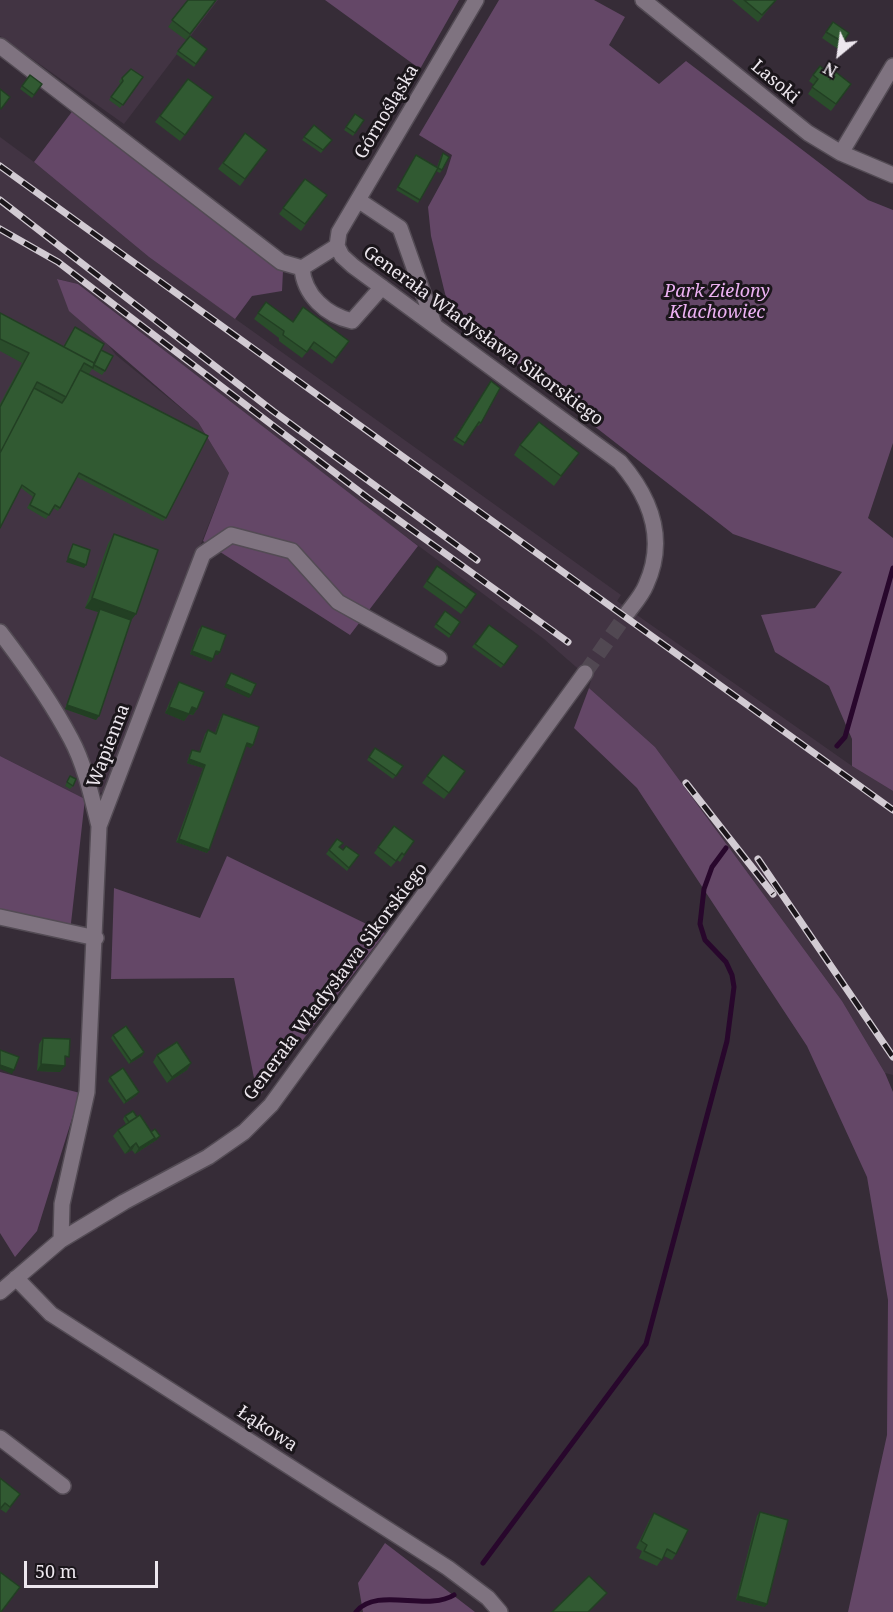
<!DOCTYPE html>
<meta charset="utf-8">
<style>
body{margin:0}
#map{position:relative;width:893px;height:1612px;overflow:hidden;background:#362c37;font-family:"Noto Serif",serif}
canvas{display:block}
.north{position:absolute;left:809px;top:24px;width:60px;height:60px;-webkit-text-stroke:4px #1b161b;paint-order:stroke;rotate:209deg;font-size:16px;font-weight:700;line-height:24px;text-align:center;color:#ede7ee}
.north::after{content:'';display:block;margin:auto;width:21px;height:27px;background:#ede7ee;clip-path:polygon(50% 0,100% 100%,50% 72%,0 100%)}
.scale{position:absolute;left:24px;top:1561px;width:134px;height:27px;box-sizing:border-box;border:3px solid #ede7ee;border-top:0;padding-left:8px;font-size:18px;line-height:21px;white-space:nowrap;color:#ede7ee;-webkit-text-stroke:4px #1b161b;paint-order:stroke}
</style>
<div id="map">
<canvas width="893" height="1612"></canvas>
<div class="north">N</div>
<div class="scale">50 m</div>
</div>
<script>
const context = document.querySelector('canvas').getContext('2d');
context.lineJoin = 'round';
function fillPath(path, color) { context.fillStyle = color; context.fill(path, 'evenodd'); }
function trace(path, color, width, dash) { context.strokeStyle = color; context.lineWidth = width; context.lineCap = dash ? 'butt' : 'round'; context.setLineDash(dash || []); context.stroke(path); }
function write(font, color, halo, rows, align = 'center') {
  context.font = font + ' "Noto Serif",serif'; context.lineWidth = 6; context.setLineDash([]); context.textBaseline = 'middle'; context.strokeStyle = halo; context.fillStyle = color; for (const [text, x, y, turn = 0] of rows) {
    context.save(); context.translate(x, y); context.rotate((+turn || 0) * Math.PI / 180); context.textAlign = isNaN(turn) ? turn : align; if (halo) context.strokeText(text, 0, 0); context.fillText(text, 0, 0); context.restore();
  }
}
fillPath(new Path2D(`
 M0 0H218L124 124 0 36Z
 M0 137 34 162 149 257 621 595 617 601 852 766 893 791V1075L885 1073 842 1001 655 747 589 688 591 680 544 639 358 501 78 284 58 279 116 355 198 422 229 473 103 792 85 799 0 756Z`), '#423443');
fillPath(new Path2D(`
 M325 0H459L420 69Z
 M499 0H594L625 17 609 45 659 84 686 61 868 200 893 210V443L868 518 893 538V791L852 766V739L829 686 775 652 761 615 815 608 842 572 733 534 450 314 431 236 428 207 446 174 452 155 419 135Z
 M74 109 283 271 282 291 252 296 235 319 149 257 34 162Z
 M57 279 78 284 418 546 350 635 203 541 229 473 198 422 69 311Z
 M589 688 655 747 842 1001 885 1073 893 1092V1612H848L887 1435 888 1300 867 1177 807 1046 637 788 574 728Z
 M0 756 85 799 70 932 0 910Z
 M227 856 385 933 258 1098 234 978 111 979 114 888 200 918Z
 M0 1072 80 1093 37 1231 15 1257 0 1233Z
 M385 1543 475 1612H363L358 1583Z`), '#644767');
trace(new Path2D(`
 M837 746 845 737 893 568
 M483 1563 646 1344 727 1041 734 987 732 975 726 962 705 940 700 924 704 889 712 867 726 848
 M356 1612C376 1586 427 1612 454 1595`), '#28072c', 5);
trace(new Path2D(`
 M585 673 628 612`), '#514852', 15, [15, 8]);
const minor = new Path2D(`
 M643 0 808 133 841 153 893 175
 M0 46 281 262 302 268 337 246
 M841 153 893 66
 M358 200 400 228 434 324
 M337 246 342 256 353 266 620 462C651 498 667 539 646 585 642 595 634 604 628 612
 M337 246 339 232 476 0
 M302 268C304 295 326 315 352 321L382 287
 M0 632C26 666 51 701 71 739 85 765 92 798 99 826
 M0 917 96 938
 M61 1240 62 1204 87 1092 99 826 203 554 231 535 292 551 338 602 439 658
 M16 1278 51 1314 448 1568 488 1598 500 1612
 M0 1292 61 1240 124 1202 208 1157 244 1132 271 1105 585 673
 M0 1438 63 1486`);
trace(minor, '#534b54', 18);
trace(minor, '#7f7380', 15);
const rail = new Path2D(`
 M0 166 893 810
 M0 200 273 411 477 560
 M0 229 58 262 368 498 568 642
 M686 783 773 894
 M758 859 893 1057`);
trace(rail, '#d2cbd3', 7);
trace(rail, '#1b161b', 4.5, [14]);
fillPath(new Path2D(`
 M188 0H216L186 40 168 27Z
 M732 0H776L758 22Z
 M833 22 849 33 838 49 822 38Z
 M190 36 207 49 194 67 176 54Z
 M825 70 851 84 831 111 808 94 814 85 809 81 813 75Z
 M30 75 42 84 32 98 20 89Z
 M143 77 120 108 109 100 120 84 119 81 122 78Z
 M188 79 213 97 180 141 155 122Z
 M355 114 364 120 353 136 344 130Z
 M314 125 332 140 321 153 302 140Z
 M245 133 267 150 240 186 218 169Z
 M443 153 442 170 440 173 436 171 418 203 396 190 414 158 437 167 441 156Z
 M305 179 327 195 301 231 279 214Z
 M266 302 293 322 349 341 332 364 310 348 302 358 279 341V338L254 319Z
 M0 313 63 347 75 327 84 333 101 350 105 371 102 375 92 369 89 374 166 518 163 521 77 477 58 511 53 508 46 519 27 508 33 497 21 488 0 528V404L22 363 0 351Z
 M491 381 481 423 478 426 476 425 463 446 453 440Z
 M520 445 572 462 554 486 514 455Z
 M114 534 136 614 131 620 99 716 96 720 65 709 98 612 85 608 108 544Z
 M437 566 476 594 461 614 423 587Z
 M445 611 460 622 449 638 434 627Z
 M489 625 518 646 501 668 472 647Z
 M202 626 218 655 215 654 211 662 190 654 199 629Z
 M179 682 197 709 193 715 189 714 184 721 165 713 175 689Z
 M223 714 251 748 246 746 209 850 207 853 176 842 203 768 187 763 190 753 192 750 199 752 205 734 208 730 215 733 221 717Z
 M375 748 403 766 393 779 367 760Z
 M443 755 465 771 444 799 422 783Z
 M70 776 73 786 70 789 65 786Z
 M394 826 414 841 400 862 397 860 391 867 374 853Z
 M337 839 339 847 343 850 359 855 347 871 326 854Z
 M113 1035 144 1052 142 1056 129 1064 111 1038Z
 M43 1038 65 1063 60 1072 37 1071 39 1044Z
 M157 1055 191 1063 187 1070 167 1083 153 1062Z
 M110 1077 137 1095 124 1104 108 1081Z
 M125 1116 137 1117 158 1139 135 1154 132 1150 125 1154 113 1136 118 1130 126 1124 123 1119Z
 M0 1478 20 1494 6 1513 0 1509Z
 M760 1512 765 1607 736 1600 757 1516Z
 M654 1513 676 1554 672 1560 664 1556 657 1566 639 1558 642 1551 636 1548 650 1519Z`), '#2a4d2b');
fillPath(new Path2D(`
 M68 558 86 565 84 568 66 562Z
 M92 598 136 614 129 623 100 609 98 612 85 608Z
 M192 651 213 659 211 662 190 654Z
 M216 651 220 652 218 655 214 654Z
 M226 684 251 695 249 698 224 687Z
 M67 705 99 716 96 720 65 709Z
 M169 707 189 714 184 721 165 713Z
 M192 707 197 709 193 715 187 713Z
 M247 743 253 745 251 748 245 746Z
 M189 759 205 765 203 768 187 763Z
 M179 839 209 850 207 853 176 842Z
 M144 1052 142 1056 129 1064 131 1061Z
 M191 1063 187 1070 167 1083 172 1077Z
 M41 1064 65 1066 60 1072 37 1071Z
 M0 1065 14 1070 12 1074 0 1069Z
 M139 1092 137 1095 124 1104 126 1101Z
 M160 1136 158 1139 135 1154 139 1148 155 1138Z
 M136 1143 132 1150 125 1154 130 1148Z
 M738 1596 767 1604 765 1607 736 1600Z`), '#223f23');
const building = new Path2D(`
 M188 0H216L190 34 172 20Z
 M744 0H776L762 15Z
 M833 22 849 33 843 42 826 32Z
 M190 36 207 49 196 64 178 51Z
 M820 66 825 70 828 66 851 84 836 104 812 87 818 79 813 75Z
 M131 69 143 77 123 105 111 97 123 81 122 78Z
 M30 75 42 84 34 95 22 86Z
 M188 79 213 97 185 135 160 116Z
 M0 89 10 97 1 109 0 108Z
 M355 114 364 120 355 133 346 127Z
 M314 125 332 140 323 150 304 137Z
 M245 133 267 150 245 179 223 163Z
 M443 153 449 157 442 170 438 168 420 200 398 187 416 155 438 168Z
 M305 179 327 195 305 224 283 208Z
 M266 302 293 322 303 307 349 341 336 358 314 342 307 352 283 335 284 331 258 313Z
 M0 313 94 363 93 368 84 363 66 397 37 382 0 453V407L29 353 0 339Z
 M75 327 104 344 94 363 64 347Z
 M101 350 113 356 105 371 94 365Z
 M80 370 208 436 166 518 79 473 60 508 55 505 49 515 30 505 35 494 22 485 0 528V453L34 388 62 403 66 397Z
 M491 381 500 388 481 423 479 422 465 443 456 437Z
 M539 422 579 453 561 476 520 445Z
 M114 534 158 550 136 614 92 598Z
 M73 544 90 550 86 565 68 558Z
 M437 566 476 594 466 608 427 581Z
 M100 609 131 620 99 716 67 705Z
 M445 611 460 622 451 635 436 624Z
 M489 625 518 646 504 665 475 644Z
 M202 626 226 635 220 652 216 651 213 659 192 651Z
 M231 673 256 684 251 695 226 684Z
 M179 682 204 692 197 709 192 707 189 714 169 707Z
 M223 714 259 727 253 745 247 743 209 850 179 839 205 765 189 759 192 750 200 752 208 730 216 734Z
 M375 748 403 766 396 776 369 757Z
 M443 755 465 771 449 793 427 776Z
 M70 776 76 779 73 786 67 782Z
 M394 826 414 841 404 855 402 853 396 861 378 847Z
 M337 839 343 843 339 847 343 850 346 846 359 855 349 868 329 850Z
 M126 1026 144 1052 131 1061 113 1035Z
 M43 1038 70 1039 69 1057 65 1056V1066L41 1064Z
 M177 1042 191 1063 172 1077 157 1055Z
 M0 1050 19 1057 14 1070 0 1065Z
 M123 1068 139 1092 126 1101 110 1077Z
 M133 1111 137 1117 129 1122 125 1116Z
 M140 1115 155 1138 139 1148 136 1143 130 1148 118 1130Z
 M155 1129 160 1136 153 1141 155 1138 151 1132Z
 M0 1478 20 1494 10 1507 5 1503 0 1509Z
 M760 1512 788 1520 767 1604 738 1596Z
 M654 1513 688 1530 676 1554 667 1549 662 1560 644 1551 647 1545 641 1541Z
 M0 1572 20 1587 1 1612H0Z
 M589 1576 607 1593 588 1612H552Z`);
fillPath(building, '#315a32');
trace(building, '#223f23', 1.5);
write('18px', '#ede7ee', '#1b161b', [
 ["Lasoki",775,82,40],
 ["Górnośląska",387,112,-59],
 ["Generała Władysława Sikorskiego",483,336,36],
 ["Wapienna",109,746,-69],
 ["Generała Władysława Sikorskiego",336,982,-53],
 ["Łąkowa",267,1429,33]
]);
write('italic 18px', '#ecb1f2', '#1b161b', [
 ["Park Zielony",717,292],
 ["Klachowiec",717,313]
]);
</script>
